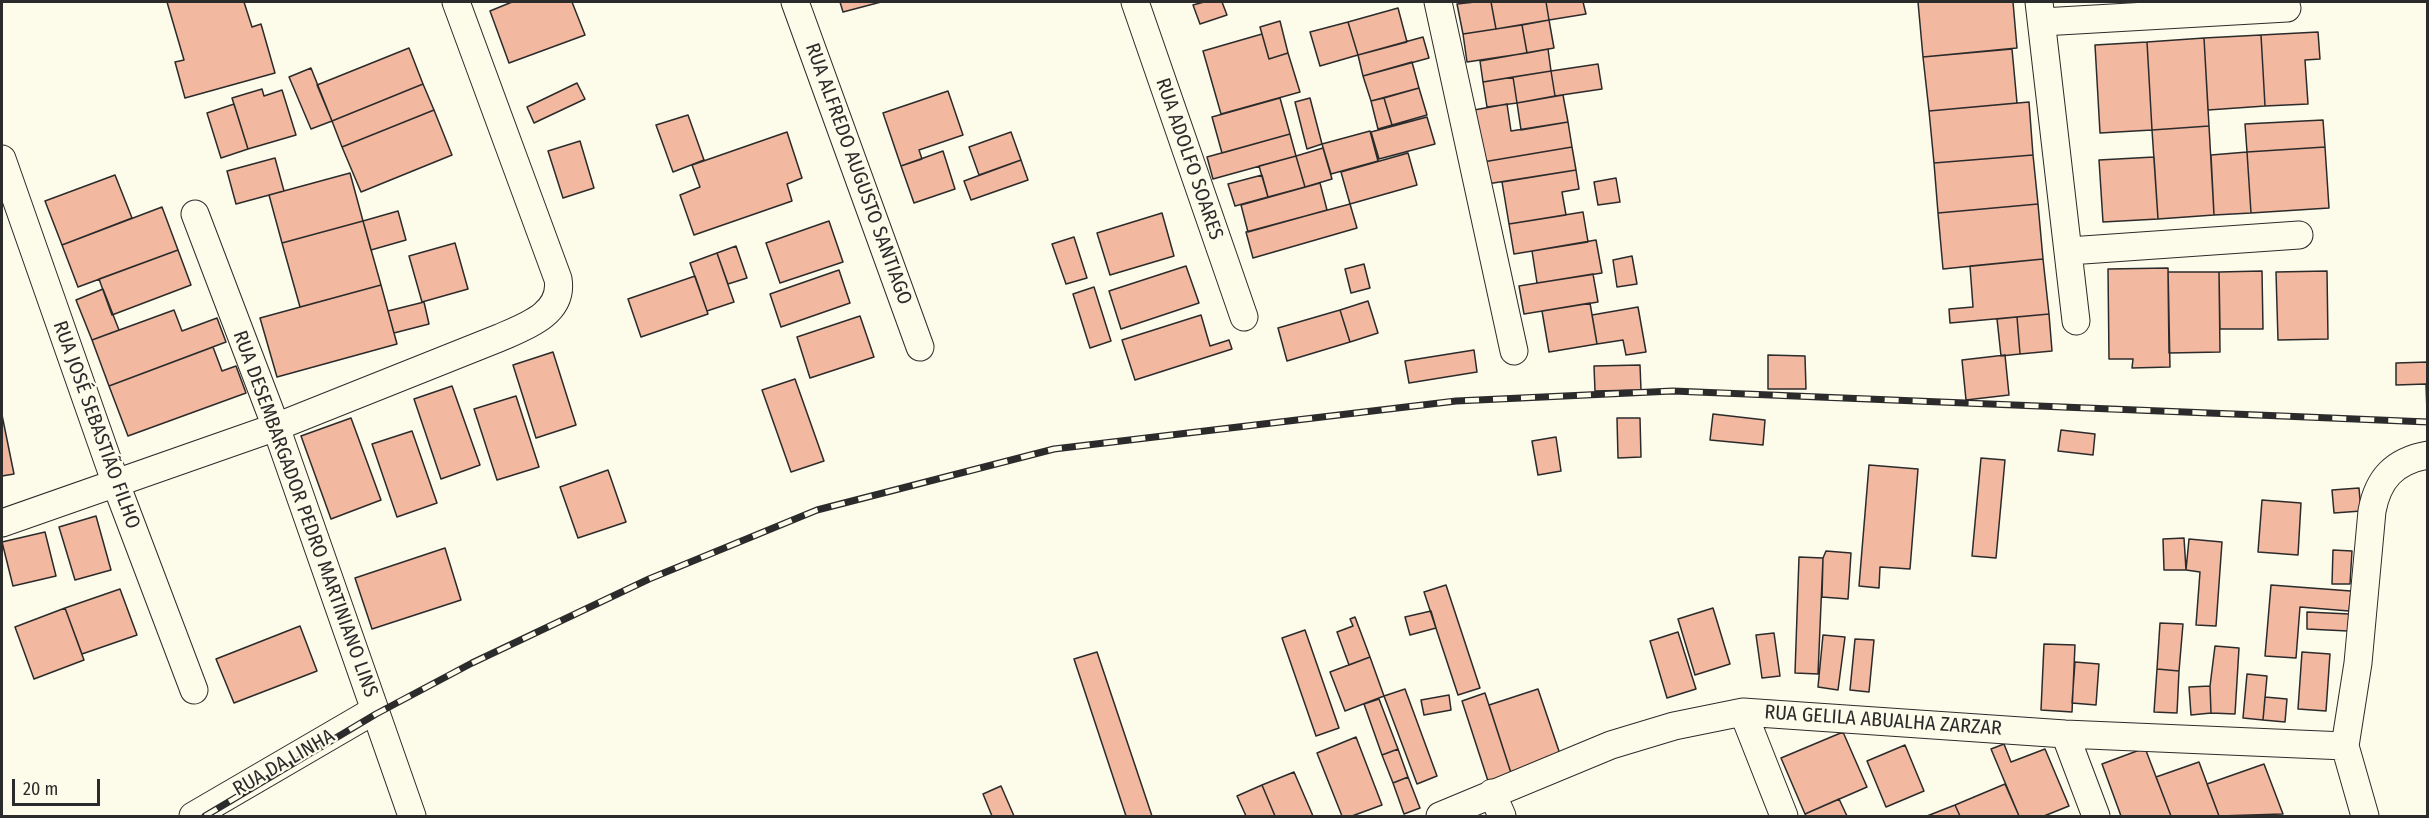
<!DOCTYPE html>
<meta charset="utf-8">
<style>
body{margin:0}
#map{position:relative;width:2429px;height:818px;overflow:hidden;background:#fdfbea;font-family:"Fira Sans Condensed",sans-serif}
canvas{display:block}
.frame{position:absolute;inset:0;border:3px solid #2b2b2b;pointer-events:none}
.scale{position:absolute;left:12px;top:779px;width:88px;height:27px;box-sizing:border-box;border:3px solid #2b2b2b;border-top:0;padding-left:8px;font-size:18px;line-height:21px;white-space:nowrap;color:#2b2b2b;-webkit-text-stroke:4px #fdfbea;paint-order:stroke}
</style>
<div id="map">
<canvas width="2429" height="818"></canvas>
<div class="frame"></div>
<div class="scale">20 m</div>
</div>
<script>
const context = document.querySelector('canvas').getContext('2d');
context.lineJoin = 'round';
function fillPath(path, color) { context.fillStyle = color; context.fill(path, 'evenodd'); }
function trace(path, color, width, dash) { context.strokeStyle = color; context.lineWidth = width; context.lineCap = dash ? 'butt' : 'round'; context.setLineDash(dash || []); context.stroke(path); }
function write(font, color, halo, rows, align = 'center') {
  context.font = font + ' "Fira Sans Condensed",sans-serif'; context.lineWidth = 4.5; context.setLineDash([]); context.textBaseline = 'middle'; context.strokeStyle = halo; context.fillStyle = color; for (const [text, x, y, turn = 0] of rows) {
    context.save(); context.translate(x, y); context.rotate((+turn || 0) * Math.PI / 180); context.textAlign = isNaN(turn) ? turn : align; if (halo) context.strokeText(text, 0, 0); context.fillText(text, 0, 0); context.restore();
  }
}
const building = new Path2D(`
 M167 2H244L252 27 261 24 275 73 185 98 175 62 184 60Z
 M512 2H572L585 35 509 63 490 11Z
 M840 2H881L843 12Z
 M1204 2H1222L1227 15 1200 24 1193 5Z
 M1475 2H1491L1496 29 1463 34 1457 4Z
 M1491 2H1546L1549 20 1496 29Z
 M1546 2H1583L1586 14 1549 20Z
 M1918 2H2013L2017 48 1923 57Z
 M1398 8 1407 42 1358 55 1348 22Z
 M1549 20 1554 48 1527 53 1522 25Z
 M1280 21 1288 53 1269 59 1260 27Z
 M1348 22 1358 55 1320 66 1310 32Z
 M1522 25 1527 53 1467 62 1463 34Z
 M2318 32 2320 59 2305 60 2308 104 2265 106 2261 35Z
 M1262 34 1269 59 1288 53 1300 92 1221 114 1203 51Z
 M2261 35 2265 106 2208 110 2204 38Z
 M1423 37 1429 58 1363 76 1358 55Z
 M2204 38 2209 126 2152 130 2147 42Z
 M2147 42 2152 130 2100 133 2095 45Z
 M409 48 423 84 332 121 317 85Z
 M1548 49 1551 71 1483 82 1480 61Z
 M2012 49 2017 103 1929 111 1923 57Z
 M1412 62 1419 88 1371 101 1363 76Z
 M1598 64 1602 89 1555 96 1551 71Z
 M311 68 332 121 311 129 289 77Z
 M1551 71 1555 96 1517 103 1513 77Z
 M1513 77 1517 103 1487 107 1483 82Z
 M577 83 585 99 534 123 527 107Z
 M423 84 434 110 342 147 332 121Z
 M1419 88 1427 115 1392 125 1384 98Z
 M262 89 264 96 282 90 296 135 248 149 232 98Z
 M948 91 963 135 919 150 922 159 901 166 883 113Z
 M1563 95 1568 122 1521 130 1517 103Z
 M1280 98 1290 134 1222 153 1212 117Z
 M1310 98 1322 144 1307 149 1295 102Z
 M1384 98 1392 125 1378 129 1371 101Z
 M2029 102 2033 155 1934 163 1929 111Z
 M234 104 248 149 221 158 207 113Z
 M1507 104 1511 131 1568 122 1572 147 1483 162 1474 110Z
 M434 110 452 155 361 192 342 147Z
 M688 115 704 160 673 172 656 125Z
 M1427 117 1435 144 1379 159 1371 132Z
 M2323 120 2325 147 2247 152 2245 124Z
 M2209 126 2214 215 2158 219 2152 130Z
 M1370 131 1378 161 1331 174 1322 144Z
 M787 132 802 178 787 184 792 201 694 235 680 195 700 187 692 165Z
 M1011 132 1021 160 979 175 969 147Z
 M1290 134 1296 156 1213 179 1207 157Z
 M580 141 594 188 563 198 548 151Z
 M1572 147 1576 170 1487 184 1483 162Z
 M2325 147 2329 208 2251 213 2247 152Z
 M1323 148 1332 179 1305 187 1296 156Z
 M943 151 955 189 914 203 901 166Z
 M2247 152 2251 213 2214 215 2211 155Z
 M1408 153 1417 185 1350 204 1341 172Z
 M2033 155 2038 204 1938 213 1934 163Z
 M1296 156 1305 187 1268 197 1259 166Z
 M2154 157 2158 219 2103 222 2099 160Z
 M275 158 284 191 236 204 227 171Z
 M1021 160 1028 180 971 200 964 181Z
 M1576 170 1579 189 1562 192 1566 215 1509 224 1502 182Z
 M350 173 363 221 282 243 269 195Z
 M115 175 132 218 62 245 45 201Z
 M1262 175 1268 197 1235 206 1228 184Z
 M1616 178 1620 202 1598 205 1594 182Z
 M1320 183 1327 210 1248 232 1241 205Z
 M1350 204 1357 228 1253 258 1246 232Z
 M2038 204 2043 259 1943 269 1938 213Z
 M162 207 178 250 78 287 62 245Z
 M398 211 406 240 371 250 363 221Z
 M1583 212 1588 242 1514 254 1509 224Z
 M1162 213 1174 256 1110 275 1097 233Z
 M363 221 381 285 300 307 282 243Z
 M829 221 843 262 780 283 766 243Z
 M1074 237 1087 278 1066 284 1052 244Z
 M1596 240 1602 273 1537 283 1532 251Z
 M455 243 468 289 422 302 409 256Z
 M736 246 747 278 728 284 717 253Z
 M178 250 191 285 112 315 99 279Z
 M717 253 734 302 707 311 690 263Z
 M1632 256 1637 284 1617 287 1613 260Z
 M2043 259 2049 314 1950 323 1949 309 1973 307 1970 266Z
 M1364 264 1370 288 1351 293 1345 269Z
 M1186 266 1199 303 1121 329 1109 291Z
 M2168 268 2170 367 2132 368 2133 359H2109L2108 269Z
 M839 270 850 303 781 327 770 294Z
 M2262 271 2263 329H2220L2219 272Z
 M2327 271 2328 339 2278 340 2276 272Z
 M2168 272H2219L2220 352 2169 353Z
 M1593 274 1598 302 1524 314 1519 286Z
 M695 276 708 314 641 337 628 299Z
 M381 285 397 344 277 377 260 318Z
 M1094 287 1111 341 1090 348 1073 294Z
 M103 289 119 330 92 340 76 300Z
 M1368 301 1378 333 1350 342 1340 310Z
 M424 302 429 324 394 333 388 311Z
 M1590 303 1597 344 1549 352 1542 311Z
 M1638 307 1646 352 1626 355 1623 340 1597 344 1592 315Z
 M174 310 182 331 217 318 226 342 109 386 92 340Z
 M1340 310 1350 342 1287 361 1278 328Z
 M2049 314 2052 351 2020 354 2017 317Z
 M1201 315 1210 346 1229 340 1232 349 1135 380 1122 340Z
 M860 316 874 357 810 378 797 337Z
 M2017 317 2020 354 2001 356 1997 319Z
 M213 347 222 371 236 366 246 393 128 436 109 386Z
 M1474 350 1477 372 1409 383 1405 361Z
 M553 352 576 425 536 438 513 365Z
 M1768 355 1805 356 1806 389H1768Z
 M2005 355 2009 395 1966 400 1962 360Z
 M2428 362V412H2427L2426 384 2396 385V363Z
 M1640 365 1641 390 1595 391 1594 366Z
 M795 379 824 461 791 472 762 390Z
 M452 386 480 465 441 479 414 399Z
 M516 396 539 467 497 480 474 409Z
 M1713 414 1765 420 1763 445 1710 440Z
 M2 415 14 474 2 476Z
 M351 418 381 500 331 519 301 436Z
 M1617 418H1640L1641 457 1618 458Z
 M2061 430 2095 434 2093 455 2058 451Z
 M412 431 437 503 397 517 372 444Z
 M1556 437 1561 471 1538 475 1532 441Z
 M1981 458 2005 460 1996 558 1972 556Z
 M1869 465 1918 469 1910 569 1880 567 1879 588 1859 586Z
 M608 470 626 522 578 538 560 487Z
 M2359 488 2361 511 2334 513 2332 490Z
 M2262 500 2301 503 2298 555 2258 552Z
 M96 516 111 570 75 580 59 527Z
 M45 532 56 576 13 586 2 542Z
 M2184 538 2186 570H2164L2163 539Z
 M2189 539 2222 542 2216 626 2196 625 2200 572 2186 570Z
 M445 548 461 600 372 629 355 578Z
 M2333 550 2352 551 2350 584H2332Z
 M1826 551 1851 553 1848 599 1822 597 1823 558Z
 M1799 557 1823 558 1818 674 1795 673Z
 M1446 585 1480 688 1458 695 1424 592Z
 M2271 585 2351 591 2349 611 2300 607 2296 658 2265 656Z
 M120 589 137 635 82 654 65 608Z
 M65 608 84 660 34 679 15 627Z
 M1713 608 1730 664 1695 675 1678 619Z
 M1431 611 1436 628 1410 635 1405 617Z
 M2307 612 2349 614 2348 631 2307 629Z
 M1355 617 1370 657 1349 665 1337 632 1353 626 1350 619Z
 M2160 623 2183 624 2179 671 2157 669Z
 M300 626 317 671 234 703 216 659Z
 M1305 630 1339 728 1316 736 1282 638Z
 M1678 632 1696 689 1667 698 1650 641Z
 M1774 633 1780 676 1762 678 1756 635Z
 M1823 635 1845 637 1838 690 1818 687Z
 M1855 639 1874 640 1869 692 1850 690Z
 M2044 644 2075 645 2072 712 2041 710Z
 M2215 646 2239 648 2235 714 2211 713 2210 686Z
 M1097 652 1152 816H1126L1074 659Z
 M2302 652 2330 654 2326 711 2298 709Z
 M1370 657 1384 696 1345 711 1330 672Z
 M2075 662 2099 664 2096 705 2072 703Z
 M2157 669 2179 671 2177 713 2154 712Z
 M2247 674 2267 676 2263 720 2243 718Z
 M2210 686 2211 713 2191 715 2189 687Z
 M1405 689 1437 776 1417 784 1384 696Z
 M1538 689 1562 760 1512 776 1489 705Z
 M1485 693 1512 776 1489 784 1462 701Z
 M1449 695 1451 710 1424 715 1421 700Z
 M2265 697 2287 699 2285 722 2263 720Z
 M1379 699 1398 749 1382 755 1364 704Z
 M1843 732 1867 787 1805 814 1781 758Z
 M1356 737 1382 805 1352 816H1342L1317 753Z
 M2004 744 2011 762 2045 749 2069 806 2044 816H2019L1991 749Z
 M1905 745 1924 791 1886 807 1867 761Z
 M2145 748 2171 816H2121L2102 764Z
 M1398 749 1408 777 1393 783 1382 755Z
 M2199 762 2219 816H2171L2156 777Z
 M2264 764 2283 814 2219 816 2207 784Z
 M1294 772 1313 816H1275L1262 785Z
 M1408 777 1420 808 1404 814 1393 783Z
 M2005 784 2019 816H1960L1955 805Z
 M1262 785 1275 816H1246L1237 796Z
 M1001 786 1014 816H992L983 794Z
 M1839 799 1847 816H1806L1805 814Z
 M1955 805 1960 816H1927Z`);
fillPath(building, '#f2b8a0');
trace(building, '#2b2b2b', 1.5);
const minor = new Path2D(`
 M795 2 920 347
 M1135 2 1244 317
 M1438 2 1514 351
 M2039 2 2076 321
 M2042 22 2287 8
 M2 159 116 484 194 690
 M195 214 276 427 412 816
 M2069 251 2299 235
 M2 523 276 427 499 338C524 327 564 314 558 279L456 2
 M1743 712 1784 816
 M2065 734 2096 816
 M1492 793 1502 816
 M193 816 375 710
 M1440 816 1611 745 1674 726 1743 712 2065 734 2345 746
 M2365 816 2345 746 2358 663 2372 511C2378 479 2394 461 2428 455`);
trace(minor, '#2b2b2b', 29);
trace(minor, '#fdfbea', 27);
const rail = new Path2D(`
 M205 816 376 714 472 663 649 579 817 510 1054 449 1456 401 1673 391 2428 422`);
trace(rail, '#2b2b2b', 7);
trace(rail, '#fdfbea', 4.5, [14]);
write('20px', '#2b2b2b', '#fdfbea', [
 ["RUA ADOLFO SOARES",1189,159,71],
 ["RUA ALFREDO AUGUSTO SANTIAGO",858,174,70],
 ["RUA JOSÉ SEBASTIÃO FILHO",96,425,70],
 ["RUA DESEMBARGADOR PEDRO MARTINIANO LINS",305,514,70],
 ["RUA GELILA ABUALHA ZARZAR",1883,721,4],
 ["RUA DA LINHA",284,763,-30]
]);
</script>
